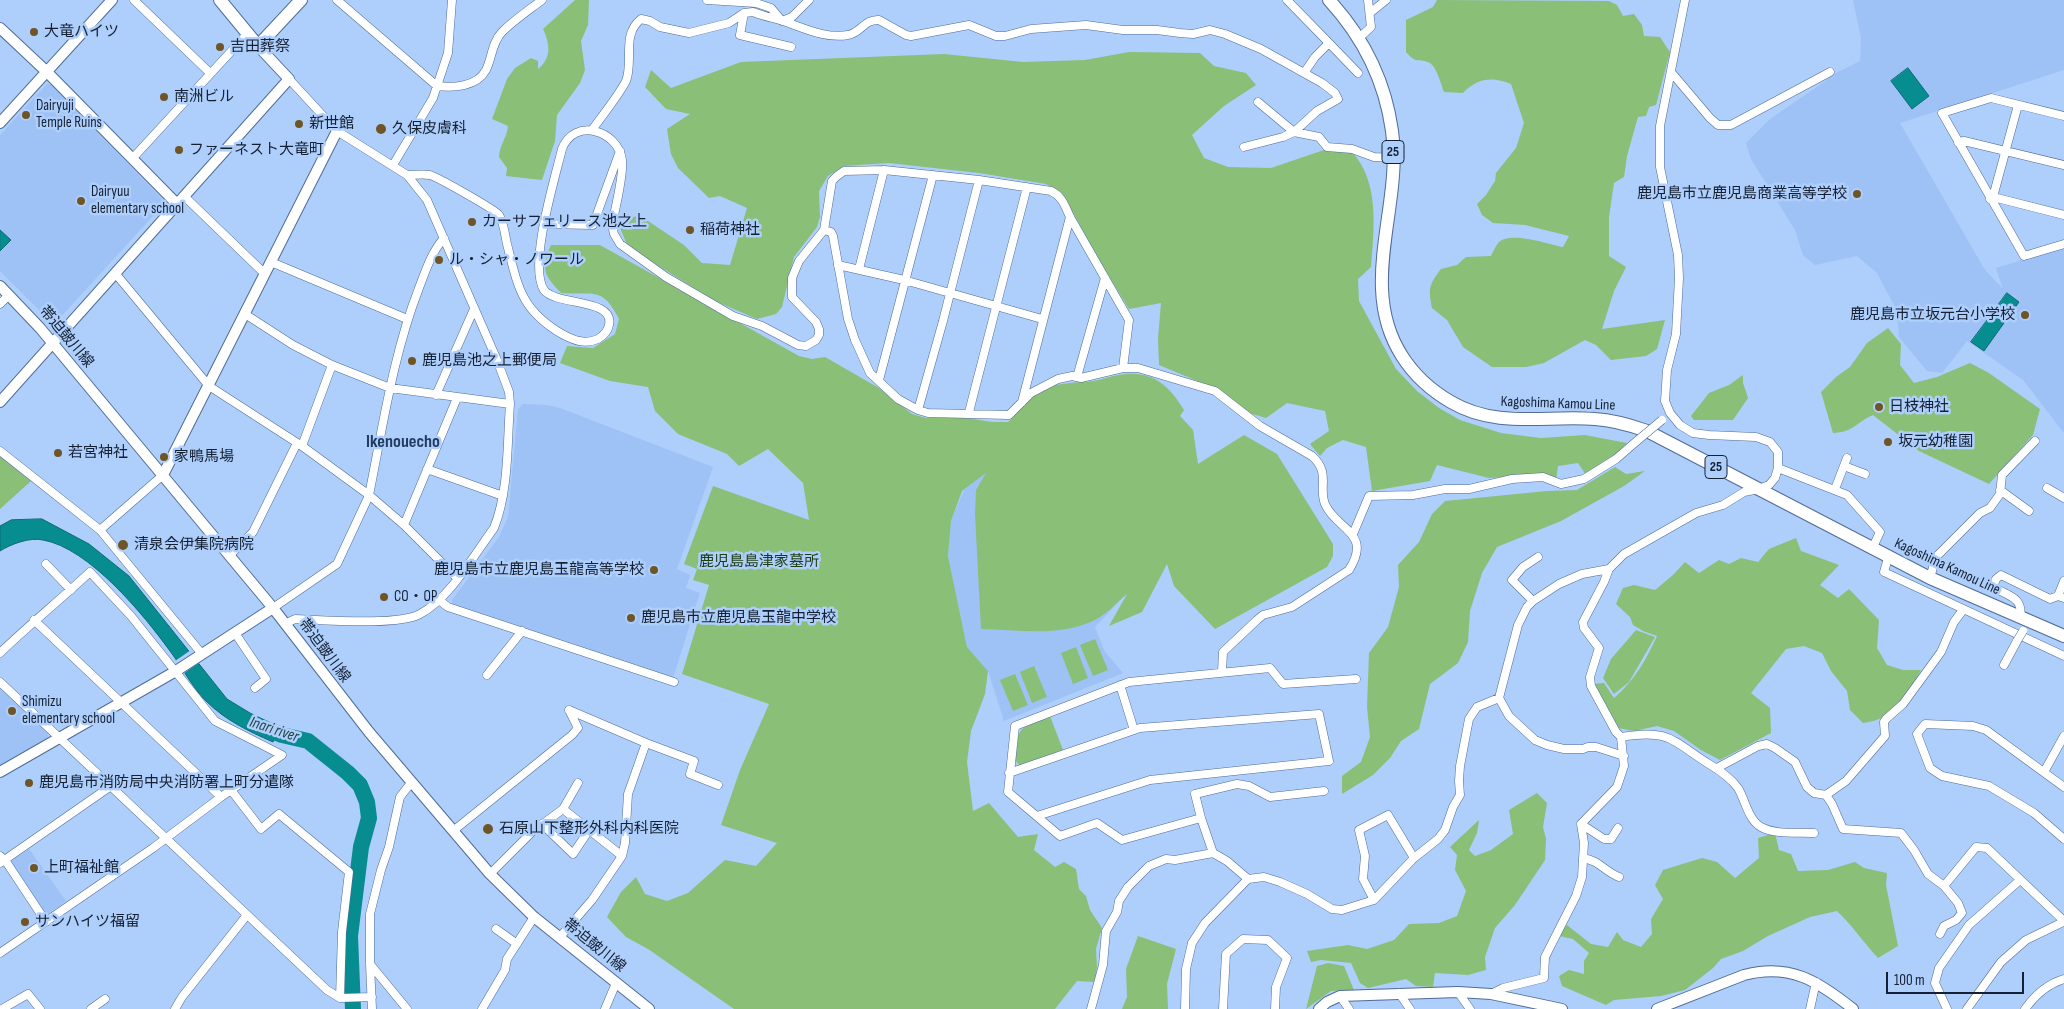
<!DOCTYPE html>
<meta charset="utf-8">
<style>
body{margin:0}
#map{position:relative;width:2064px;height:1009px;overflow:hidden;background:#aecefc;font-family:"Sofia Sans Condensed",sans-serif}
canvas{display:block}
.scale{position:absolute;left:1886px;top:972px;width:138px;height:22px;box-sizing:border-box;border:2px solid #152032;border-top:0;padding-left:6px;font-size:15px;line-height:18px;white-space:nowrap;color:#152032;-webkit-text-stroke:4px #aecefc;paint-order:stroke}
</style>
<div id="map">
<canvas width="2064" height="1009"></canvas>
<div class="scale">100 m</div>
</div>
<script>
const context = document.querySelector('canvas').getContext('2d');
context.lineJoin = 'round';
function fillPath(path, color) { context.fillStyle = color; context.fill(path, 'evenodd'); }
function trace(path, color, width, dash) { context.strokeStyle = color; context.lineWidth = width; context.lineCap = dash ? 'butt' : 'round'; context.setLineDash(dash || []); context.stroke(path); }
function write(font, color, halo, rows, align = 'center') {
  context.font = font + ' "Sofia Sans Condensed","Noto Sans JP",sans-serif'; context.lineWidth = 5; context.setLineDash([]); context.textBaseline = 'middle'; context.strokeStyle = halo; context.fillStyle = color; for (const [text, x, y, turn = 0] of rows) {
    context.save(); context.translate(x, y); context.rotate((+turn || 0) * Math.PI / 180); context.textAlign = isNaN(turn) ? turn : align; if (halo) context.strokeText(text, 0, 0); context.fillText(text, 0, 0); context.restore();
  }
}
fillPath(new Path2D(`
 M1853 0H2064V70L1900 123 1985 270 2003 289 1996 268 2064 247V433L2023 380 1967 341 1942 373 1927 371 1899 337 1897 311 1877 273 1857 256 1815 265 1803 255 1795 230 1751 159 1746 143 1770 119 1824 82 1832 75 1860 61 1861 38Z
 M47 84H51L161 198 163 205 58 320 50 321 0 271V135Z
 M523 404 546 405 560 408 713 467 677 569 690 575 686 588 700 593 673 678 452 605V600L499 537 508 517 518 409Z
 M987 471 1128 592 1095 627 1105 652 1123 673 1004 721 988 671 967 647 948 556 951 521 964 490Z
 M0 689 48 733V739L0 766Z
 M29 849 66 901 48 914 43 912 11 865 12 860Z`), '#9ec2f5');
fillPath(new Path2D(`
 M575 0H589L588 25 581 41 585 70 580 83 557 115 555 141 542 180 506 176 507 168 499 157C500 143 507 138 508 126L492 119 507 79 515 68 531 58 538 61V69C552 58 550 44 543 29Z
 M1437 0 1609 1 1617 5 1623 16 1634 14 1642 25 1644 36 1660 37 1670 52 1656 105 1649 107 1646 116 1638 117 1627 156 1624 177 1614 183 1609 217V256L1626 267 1614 291 1602 329 1665 320 1657 349 1646 356 1611 360 1596 345 1585 340 1544 363 1526 367H1492L1463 347 1447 320 1432 308C1428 288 1429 285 1441 269L1457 265 1466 257 1491 256C1493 252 1496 245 1499 242 1511 231 1548 244 1563 247L1569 236 1525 225 1493 223 1482 215 1477 204 1486 195 1495 181 1496 173 1516 148 1524 123 1511 84C1492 76 1477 78 1463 93L1444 92C1441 84 1437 68 1430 63 1419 57 1418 66 1406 52V20L1433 7Z
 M1129 52 1200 53 1214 66 1246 73 1256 85 1224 106 1192 135 1204 158 1228 167 1271 168 1324 150 1351 151C1380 181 1374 229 1371 267L1358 279 1359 301 1396 369 1417 391 1439 408 1460 420 1501 433 1541 438 1585 435 1627 443 1612 458 1586 475 1578 463 1558 466 1556 480 1544 474 1489 478 1437 465 1430 481 1372 491 1366 447 1343 440 1327 448 1320 456 1310 444 1329 431 1325 411 1287 403 1266 418 1249 413 1221 391 1159 365 1158 339 1161 303 1129 309 1097 257 1064 196 1046 184 979 173 889 163 844 166 828 176 819 191 820 217 817 227 794 257 782 307 776 314 757 319 715 301 628 247 618 223 639 215 684 245 702 263 730 265 747 208 720 196 709 198 678 168 671 154 667 129 690 114 666 109 645 87 651 70 671 88 741 62 944 54 1023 62 1085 60Z
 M551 245H600L799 356 812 359 825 357 879 388 912 414 926 418 960 417 992 422H1008C1021 411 1029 396 1044 389 1059 382 1078 383 1093 381 1102 380 1110 376 1119 375 1151 369 1169 385 1184 410L1180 416 1193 430 1198 464 1244 435 1277 454 1333 544V556L1327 567 1215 629 1174 586 1167 564 1142 612 1109 626 1127 594C1118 601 1110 611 1100 617 1066 638 1019 630 981 629L975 514 976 490 986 473 962 491 951 521 948 556 967 647 988 671 985 694 971 731 967 762 973 811 989 803 1018 837 1038 834 1034 850 1055 867 1064 862 1076 869 1079 889 1086 896 1090 910 1102 928 1096 949 1097 967 1095 982 1077 981 1055 1009H734L648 949 626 937 607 917 621 892 636 877 645 894 667 901 688 893 725 860 756 866 777 843 721 825 740 770 769 704 682 674 709 585 693 580 697 569 684 564 713 486 809 520 803 483 768 449 739 466 727 454 678 434 655 411 648 387 610 381 560 363 567 346 593 348 615 334 619 319C602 285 593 296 561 293 543 274 541 269 551 245Z
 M1888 328 1901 344 1900 365 1914 383 1937 377 1970 363 1989 373 2040 409 2033 435 1989 484 1919 451 1873 415C1855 423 1854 432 1833 433L1821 392 1836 377 1850 367 1867 343Z
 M1743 375V383L1748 398 1733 420H1694L1691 416 1709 393 1729 385Z
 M0 456 31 481 0 509Z
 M1615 467 1626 474 1645 471 1624 486 1561 521 1497 547 1482 573 1470 611 1468 642 1458 663 1430 684 1419 729 1401 741 1390 758 1373 775 1342 794V776L1361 762 1370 737 1367 707 1369 653 1388 627 1399 587 1398 565 1419 542 1432 514 1445 501 1547 491 1577 490Z
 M1796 538 1801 551 1839 565 1820 585 1838 598 1849 589 1879 620 1877 648 1887 665 1903 670H1921C1906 697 1896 719 1863 723L1850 710 1847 691 1831 671 1822 653 1804 646 1786 649 1751 693 1770 708 1771 733 1720 760 1701 750 1674 731 1657 726 1634 731 1618 728 1592 684 1604 683 1614 698C1635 680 1646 660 1657 636L1643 631 1633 625 1630 617 1616 604 1623 588 1634 585 1655 590 1673 575 1685 562 1699 573 1719 560 1729 564 1741 558 1758 562 1769 549Z
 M1636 630 1655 637 1629 682 1614 694 1603 678 1611 659Z
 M1095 639 1108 670 1093 676 1080 645Z
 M1076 647 1088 678 1073 684 1061 653Z
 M1034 666 1047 697 1032 703 1020 672Z
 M1015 674 1028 705 1013 711 1000 680Z
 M1050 716 1063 750 1020 766 1015 760C1018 725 1018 729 1050 716Z
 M1537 793 1547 803 1543 827 1546 839 1545 860 1515 905 1495 928 1485 957 1486 970 1468 975 1435 973 1433 987 1416 986 1406 979 1368 988 1360 983 1351 963 1321 960 1311 962 1307 951 1348 945 1367 949 1394 940 1409 924 1439 923 1457 916 1466 891 1455 870 1457 855 1450 847 1479 820 1477 833 1469 850 1475 856 1491 850 1513 834 1509 810Z
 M1775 833 1779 850 1791 854 1798 871 1828 870 1855 862 1864 868 1887 873 1886 885 1898 946 1878 958C1864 943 1852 925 1837 911L1810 917 1768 936 1743 951 1721 959 1713 968 1685 990 1661 996 1614 1000 1606 1005 1562 986 1559 976 1569 970 1584 974V961L1589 953 1573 939 1555 935 1567 925 1591 944 1608 947 1617 932 1623 940 1641 947 1652 934 1651 919 1663 899 1655 885 1663 870 1702 858 1717 862 1735 878 1759 858 1758 838Z
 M1138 936 1176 949 1167 984 1168 1009H1122L1127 997 1126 969Z
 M1328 963 1344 966 1354 990 1331 991 1306 1009 1317 966Z`), '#8abf77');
const water = new Path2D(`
 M1908 68 1929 96 1912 109 1891 81Z
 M0 230 11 240 0 251Z
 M2007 293 2019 302 2007 319 1994 311Z
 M1992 314 2004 323 1984 351 1971 342Z
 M42 519 89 544 129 576 227 699 250 713 281 728 273 742C248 731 225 720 206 701 192 687 182 667 170 651 144 615 89 548 43 540 30 537 11 544 0 551V526L11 520Z`);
fillPath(water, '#078c90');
trace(water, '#0b6c74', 1);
fillPath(new Path2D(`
 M191 650 200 662 183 674 175 661Z`), '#aecefc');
trace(new Path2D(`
 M258 726 282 735 308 741 348 773 360 785 367 802 369 818 361 847 350 936 353 1009`), '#078c90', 16);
const minor = new Path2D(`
 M134 0 210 73
 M337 0 437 86C453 88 477 87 486 70 492 58 492 42 502 32 514 20 529 10 542 0
 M707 0 756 3 771 8 782 21 792 17 809 0
 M1287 0 1329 43 1315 57 1304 73
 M744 13 740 35 791 47
 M1370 13 1386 0
 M1359 38 1371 27 1368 0
 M1329 43 1358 73
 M1671 72 1710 118 1718 125H1731L1830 72
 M1258 102 1294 132 1319 137 1327 147 1352 149 1374 157 1394 158
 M2064 116 1991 98 1942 113 2024 256 2064 244
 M592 130C602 116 619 95 626 81 634 61 621 35 641 19L650 21 660 27 689 33 729 23 744 13 753 12C763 16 773 18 783 21 804 28 826 39 848 35 861 33 864 19 879 20L906 35 911 36 969 25 996 36H1005L1031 29 1086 25 1123 30H1157L1180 33 1193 34 1210 30 1225 34 1261 49 1322 83 1335 93 1338 99 1317 111 1294 132 1283 137 1244 147
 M1958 142 1964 141 2064 165
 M132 159 248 33
 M393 165 433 98 448 53 452 0
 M407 175C414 175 423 174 430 175 437 177 496 210 499 215 504 223 505 235 507 244 518 287 521 310 562 334 573 340 585 345 598 339 603 336 608 331 609 325 615 298 556 306 544 290 528 266 555 178 562 149 574 117 618 130 622 160 624 175 615 209 612 225L614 234 620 244 666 277 733 316 762 326 798 345 806 346 816 340 819 335V329L816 322 792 297V278L799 261 824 230 832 181 837 176 844 171 884 170 979 180 1051 191C1062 196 1065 206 1070 217L1129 320 1123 368
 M184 196 265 274
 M1993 197 2018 105
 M1990 199 1993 197 2064 215
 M545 224 593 225 620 151
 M824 230 831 232 833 236 848 319 855 340 870 373 898 399 918 410 928 413 1009 415 1031 393 1058 379 1072 376 1081 378 1123 368H1138L1215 391 1260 426 1312 456C1331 473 1318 487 1325 504 1336 530 1373 532 1349 570L1292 607 1263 615 1257 620 1223 652 1222 672
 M271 262 407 319
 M838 265 904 280 1042 319
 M859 269 884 170
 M115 273 209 386 302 446 369 495 404 525 457 578
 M0 304 9 295
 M245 314 293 345 332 365 390 388 510 404
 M1077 377 1105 278
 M879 380 933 175
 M436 395 474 309
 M1022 402 1070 217
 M918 410 943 321 979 180
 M969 412 1027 187
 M302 446 332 365
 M0 451 100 530 202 654
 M1844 466 1865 474
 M1778 468 1847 495 1880 532 1872 549
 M427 469 503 496
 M2047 488 2064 498
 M1835 489 1847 458
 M2000 490 2029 511
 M404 525 457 398
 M100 530 163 475
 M1353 534 1369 496 1413 495 1445 489H1469L1512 479 1543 477 1561 484 1584 479 1616 459 1638 440
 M229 556 253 532 297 443
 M1888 558 1884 572 2064 656
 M46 564 71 590
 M1930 578 1936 557 1980 513 1990 508 2000 494 2002 475 2035 441
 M2058 596 2064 581
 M439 600 448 607 674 682
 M1533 601 1512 580 1523 567 1538 557
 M273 608 337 564 366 502 369 495C383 426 393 355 419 288 426 270 431 253 444 238
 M2020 618C2024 597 2008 596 1993 587L1996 579 2001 575 2050 599 2058 596 2064 598
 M34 620 221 797
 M285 624 295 619C323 620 399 626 420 614 450 598 474 555 494 528 509 490 507 445 510 404L509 392 497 360 427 200 407 175 337 131 289 79
 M235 633 266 679 255 688
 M0 653C29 625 60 600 90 572L131 616 215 721 282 755 221 797 153 848 0 953
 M2004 665 2017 641
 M487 675 522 631
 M0 682 327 990 340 998 372 997
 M1120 685 1134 730
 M1499 698 1518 625 1527 607 1533 601 1559 584 1582 574 1609 569 1624 554 1696 513 1723 505 1744 492 1759 489 1769 485 1775 478 1778 468V452L1770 442 1756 437 1709 435 1693 433 1680 425 1670 413 1665 401 1667 370 1676 334 1679 278 1678 255 1660 167V126L1685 0
 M1499 698 1509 716 1535 740 1547 745 1564 749H1583L1588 747H1596L1624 756
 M1621 737C1670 729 1671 740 1709 764 1719 770 1730 777 1738 788 1745 799 1748 820 1761 827 1775 835 1798 832 1814 833
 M646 743 694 761 690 774 718 785
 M1717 768 1758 746 1767 744 1775 748 1795 762 1807 787 1814 793 1826 795 1832 804 1843 829 1901 833 1914 850 1928 874 1944 886
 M2044 772 2064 736
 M1009 773 1140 728 1319 714 1329 761 1150 780 1037 816
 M2064 787 1986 730 1973 726 1925 724 1917 734 1930 768 1942 776 1989 786 2034 813 2064 839
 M231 790 261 829 279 814 349 872 342 932 340 998
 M1826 795 1846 781 1885 736 1884 722 1886 719 1903 704 1941 652 1954 622 1963 610
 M563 809 578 783
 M1201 818 1195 794 1237 784 1249 786 1270 797 1324 791
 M542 824 573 854 589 830
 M1581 824 1604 839H1611L1618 828
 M453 831 572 735 578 728 569 710
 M0 856 5 860 46 922
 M1583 858C1600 861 1604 871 1619 877
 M0 863 111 786
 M490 874 532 832 563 809 622 856
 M1248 879 1227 861 1213 853 1201 818 1122 840 1097 823 1060 836 1008 792 1015 726 1129 682 1270 668 1283 684 1356 679
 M1374 900 1363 879 1365 856 1359 830 1388 815 1414 858
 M496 929 517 944
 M1940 934 1944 926 1956 920 1962 913 1958 903 1944 886 1976 847 1987 848 2064 921
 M560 937 592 900 622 856 625 843 628 794 646 743 569 710
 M370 964 407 1009
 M1458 992 1470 1009
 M1399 993 1410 1009
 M1491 994 1503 988 1544 978 1545 957 1576 896 1582 877 1584 843 1581 824 1617 787 1624 766 1621 737 1616 732 1591 686 1590 677 1599 648 1584 628 1583 622 1604 582 1609 569
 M1340 996 1349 1009
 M2 1009 28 994 40 1009
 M91 1009 105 999
 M175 1009 182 997 247 915
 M372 1009 370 964V914L381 870 389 847 400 797 411 783
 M482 1009 505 970 507 959 534 917
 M605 1009 616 983
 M1091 1009 1103 965 1106 931 1117 912 1119 901 1128 887 1149 866 1166 859 1175 860 1213 853
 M1185 1009 1186 969 1192 943 1205 923 1248 879 1264 877 1280 882 1307 894 1332 909 1342 910 1374 900 1414 858 1438 839 1445 830 1453 807 1460 795 1459 781 1460 766 1469 719 1477 707 1499 698
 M1223 1009 1226 954 1243 939 1268 940 1287 958 1276 987 1275 1009
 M1810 1009 1816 982
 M1947 1009 1935 983 1939 968 1969 925 2020 880
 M1967 1009 2001 962 2026 940 2063 922
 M2025 1009C2035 995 2047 984 2064 979`);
const tertiary = new Path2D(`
 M0 28 47 72 177 204
 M0 123 112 0
 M0 286 40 328 273 608 369 732 490 874 534 917 649 1009
 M0 402 289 79 258 46
 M163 475 337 131
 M0 772 176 671 273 608
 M1319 1009 1327 1002 1340 996 1458 992 1491 994 1562 1009
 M1657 1009 1744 975C1790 963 1818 981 1853 1009`);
const primary = new Path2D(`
 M220 0 258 46 301 0
 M1329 0C1363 37 1385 80 1392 131 1403 206 1357 286 1402 356 1414 375 1432 391 1451 402 1497 429 1546 415 1595 419 1613 420 1630 425 1647 431L1930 578 2064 636`);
trace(minor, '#506c96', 9);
trace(tertiary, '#506c96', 12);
trace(primary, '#506c96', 14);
trace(minor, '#fff', 8);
trace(tertiary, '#fff', 10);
trace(primary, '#fff', 12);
const minorBridge = new Path2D(`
 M1638 440 1662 420
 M2017 641 2023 631`);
trace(minorBridge, '#506c96', 9, []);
trace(minorBridge, '#fff', 8);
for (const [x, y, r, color] of [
 [34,32,5,"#6f5426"],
 [220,47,5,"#6f5426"],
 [164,97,5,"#6f5426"],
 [26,115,5,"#6f5426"],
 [299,124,5,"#6f5426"],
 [381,129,6,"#6f5426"],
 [179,150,5,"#6f5426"],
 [1857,194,5,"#6f5426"],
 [81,201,5,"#6f5426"],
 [472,222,5,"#6f5426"],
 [690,230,5,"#6f5426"],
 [439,260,5,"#6f5426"],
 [2025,315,5,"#6f5426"],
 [412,361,5,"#6f5426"],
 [1879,407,5,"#6f5426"],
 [1888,442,5,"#6f5426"],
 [58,453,5,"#6f5426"],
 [164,457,5,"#6f5426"],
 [123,545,6,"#6f5426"],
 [654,570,5,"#6f5426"],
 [384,597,5,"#6f5426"],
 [631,618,5,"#6f5426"],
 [12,711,5,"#6f5426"],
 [29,783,5,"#6f5426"],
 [488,829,6,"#6f5426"],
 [34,868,5,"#6f5426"],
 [25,922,5,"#6f5426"]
]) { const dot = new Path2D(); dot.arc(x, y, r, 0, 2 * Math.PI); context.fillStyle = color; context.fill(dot); trace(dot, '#aecefc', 2); }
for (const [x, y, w] of [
 [1393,152,22],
 [1716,467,22]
]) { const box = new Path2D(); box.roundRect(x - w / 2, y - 11.5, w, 23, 4); context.fillStyle = '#aecefc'; context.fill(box); trace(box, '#152032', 1); }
write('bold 14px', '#152032', null, [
 ["25",1393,152],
 ["25",1716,467]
]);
write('15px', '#152032', '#aecefc', [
 ["大竜ハイツ",44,32],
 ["吉田葬祭",230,47],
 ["南洲ビル",174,97],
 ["Dairyuji",36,106],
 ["Temple Ruins",36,123],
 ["新世館",309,124],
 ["久保皮膚科",392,129],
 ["ファーネスト大竜町",189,150],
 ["Dairyuu",91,192],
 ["elementary school",91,209],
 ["鹿児島市立鹿児島商業高等学校",1847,194,"right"],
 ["カーサフェリース池之上",482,222],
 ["稲荷神社",700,230],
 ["ル・シャ・ノワール",449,260],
 ["鹿児島市立坂元台小学校",2015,315,"right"],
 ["鹿児島池之上郵便局",422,361],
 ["日枝神社",1889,407],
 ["坂元幼稚園",1898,442],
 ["若宮神社",68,453],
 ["家鴨馬場",174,457],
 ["清泉会伊集院病院",134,545],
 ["鹿児島市立鹿児島玉龍高等学校",644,570,"right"],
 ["CO・OP",394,597],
 ["鹿児島市立鹿児島玉龍中学校",641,618],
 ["Shimizu",22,702],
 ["elementary school",22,719],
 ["鹿児島市消防局中央消防署上町分遣隊",39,783],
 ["石原山下整形外科内科医院",499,829],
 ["上町福祉館",44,868],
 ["サンハイツ福留",35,922]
], 'left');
write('15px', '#152032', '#aecefc', [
 ["帯迫皷川線",66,337,50],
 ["Kagoshima Kamou Line",1558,404,2],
 ["Kagoshima Kamou Line",1947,567,25],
 ["帯迫皷川線",324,651,53],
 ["帯迫皷川線",594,946,39]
]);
write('15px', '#1d3c11', '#aecefc', [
 ["鹿児島島津家墓所",759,562]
]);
write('italic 16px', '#244546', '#aecefc', [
 ["Inari river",274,730,18]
]);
write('bold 18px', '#223c61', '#aecefc', [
 ["Ikenouecho",403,442]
]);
</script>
